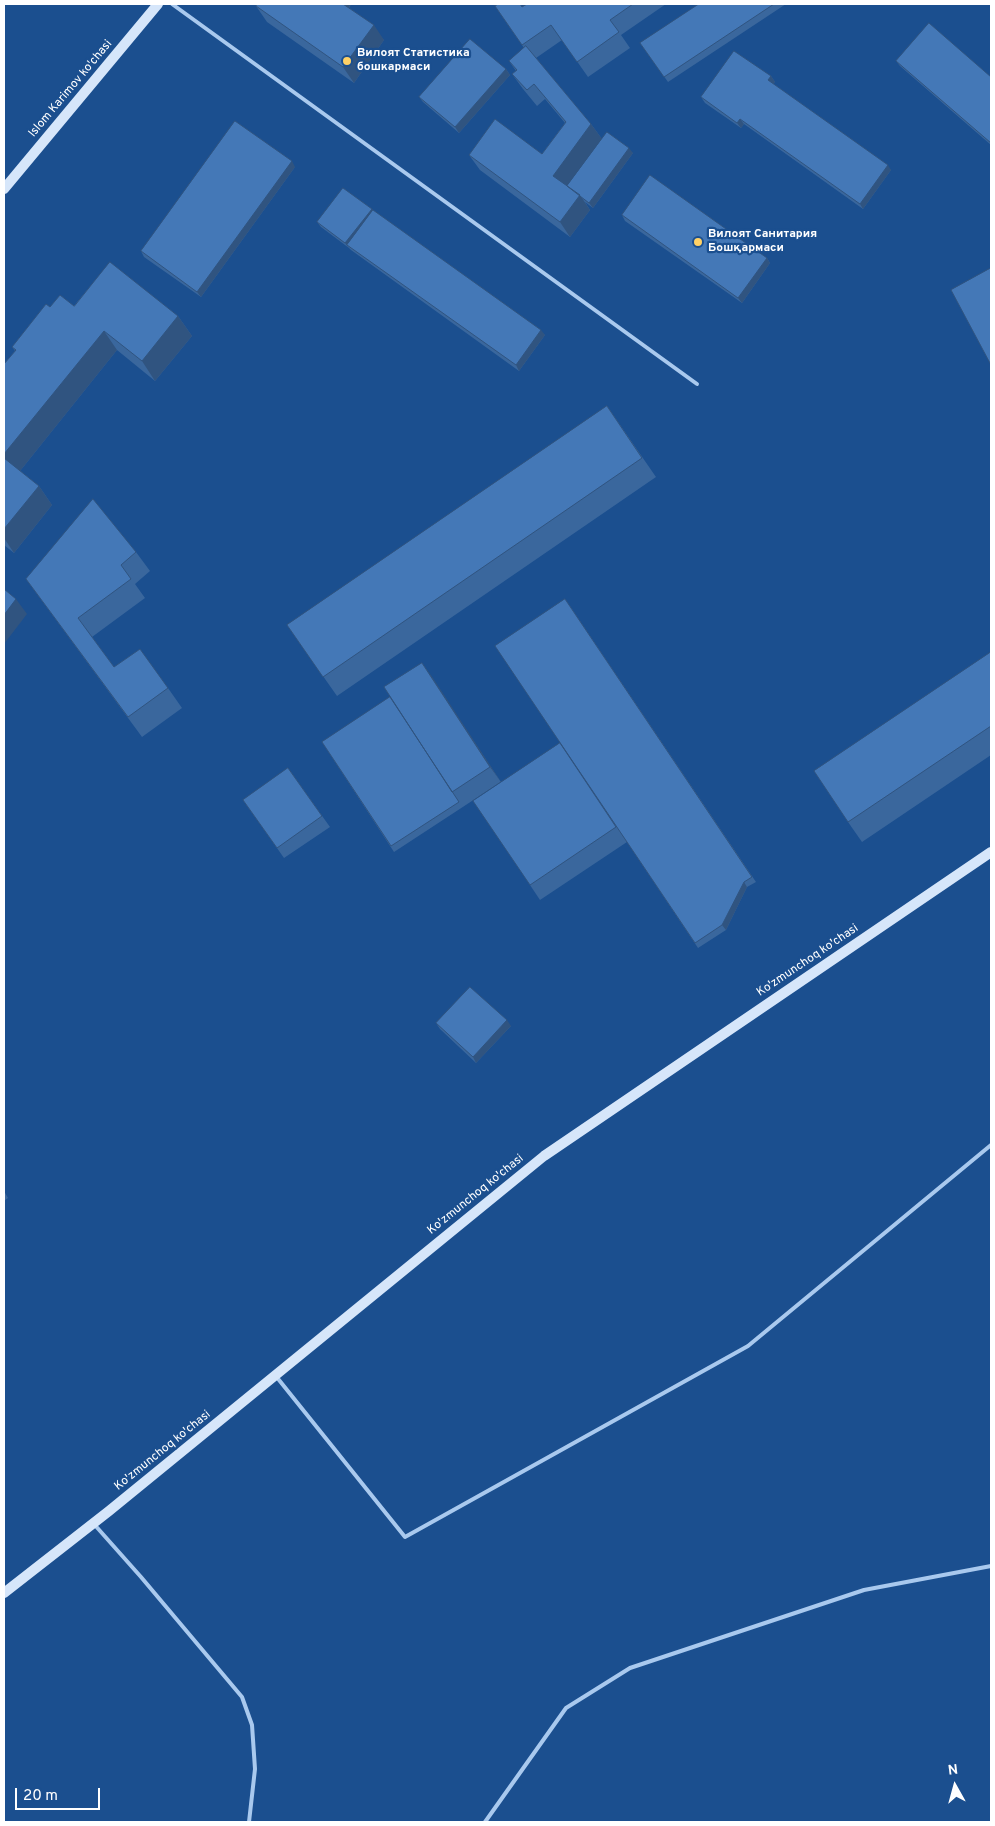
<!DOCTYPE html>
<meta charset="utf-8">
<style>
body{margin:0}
#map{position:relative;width:995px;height:1826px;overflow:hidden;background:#1b4f8f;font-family:Overpass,sans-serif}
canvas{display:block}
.frame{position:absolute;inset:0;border:5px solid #fff;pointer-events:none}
.north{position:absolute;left:930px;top:1761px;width:50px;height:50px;-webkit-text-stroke:4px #1b4f8f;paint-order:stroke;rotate:353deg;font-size:14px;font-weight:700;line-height:20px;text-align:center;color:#fff}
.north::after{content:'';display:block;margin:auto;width:18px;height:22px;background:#fff;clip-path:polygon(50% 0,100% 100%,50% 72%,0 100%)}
.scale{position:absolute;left:15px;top:1788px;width:85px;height:22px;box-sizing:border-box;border:2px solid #fff;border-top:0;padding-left:6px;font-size:15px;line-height:18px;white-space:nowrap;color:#fff;-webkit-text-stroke:4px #1b4f8f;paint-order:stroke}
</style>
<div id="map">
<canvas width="995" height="1826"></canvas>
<div class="frame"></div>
<div class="north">N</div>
<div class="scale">20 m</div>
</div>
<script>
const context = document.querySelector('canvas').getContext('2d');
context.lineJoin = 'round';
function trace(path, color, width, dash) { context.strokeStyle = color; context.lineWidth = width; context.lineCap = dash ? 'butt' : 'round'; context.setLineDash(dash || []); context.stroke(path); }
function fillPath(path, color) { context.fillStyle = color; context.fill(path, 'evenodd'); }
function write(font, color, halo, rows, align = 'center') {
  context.font = font + ' Overpass,sans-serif'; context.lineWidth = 4.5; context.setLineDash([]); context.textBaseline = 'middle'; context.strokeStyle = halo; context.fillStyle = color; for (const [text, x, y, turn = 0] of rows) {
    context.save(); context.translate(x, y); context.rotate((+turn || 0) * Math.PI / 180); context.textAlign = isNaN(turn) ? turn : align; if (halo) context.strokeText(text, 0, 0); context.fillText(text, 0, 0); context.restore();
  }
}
trace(new Path2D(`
 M172 4 697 384
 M275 1375 405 1537 748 1346 991 1145
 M93 1523 141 1577 242 1697 252 1725 255 1769 249 1822
 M485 1822 566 1708 630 1668 864 1590 991 1566`), '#a9c9ee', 4);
trace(new Path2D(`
 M4 189 158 4
 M4 1593 109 1511 544 1156 991 852`), '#d6e6fa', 10);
fillPath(new Path2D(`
 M258 4H351L349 8 384 40 354 83 267 22 256 6Z
 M527 4H666L621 35 630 48 588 77 562 40 536 58 591 124 602 139 633 153 593 208 585 202 590 210 570 237 480 170 469 155 542 154 565 123 545 99 537 106 523 89 512 74 516 71 509 61 524 48 495 6 522 7Z
 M699 4H786L668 82 640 43Z
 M896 61 991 77V145L900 66Z
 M506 69 510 75 459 133 423 102 419 97Z
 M771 76 775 82 773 84 891 170 863 209 744 124 741 128 705 103 701 97Z
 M295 167 201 297 144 257 141 251Z
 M372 209 373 211 545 335 519 371 351 250 349 248 321 227 317 222Z
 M622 215 767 258 770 263 742 303 625 221Z
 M74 306 178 316 192 336 155 381 117 350 20 471 39 486 52 505 14 553 4 545V364L15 351 12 347 50 307Z
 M607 406 656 477 337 696 287 625Z
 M136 552 150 571 135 584 145 598 92 637 114 667 168 688 182 708 142 737 26 579Z
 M565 599 756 882 747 887 726 930 698 948 627 842 540 900 530 885 560 743Z
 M991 652V755L862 842 848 822Z
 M422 663 501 782 394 852 322 742 390 697Z
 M288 768 330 827 284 858 243 800Z
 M436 1023 511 1026 476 1063 440 1029Z
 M4 1191 8 1198 4 1201Z`), '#3a679d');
fillPath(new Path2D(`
 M338 4H351L345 13Z
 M374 25 384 40 354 83 343 67Z
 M506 69 510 75 459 133 455 127Z
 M771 76 775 82 772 86 768 80Z
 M740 119 744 124 741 128 737 123Z
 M591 124 602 139 564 191 553 176Z
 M629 148 633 153 593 208 589 203Z
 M292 161 295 167 201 297 197 292Z
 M888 165 891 170 863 209 860 204Z
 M580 195 590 210 570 237 560 222Z
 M372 209 375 214 347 245 349 248 345 243Z
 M767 258 770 263 742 303 738 298Z
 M178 316 192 336 155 381 142 361Z
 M541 330 545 335 519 371 516 365Z
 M104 331 117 350 16 476 4 459V454Z
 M39 486 52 505 14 553 4 538V529Z
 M16 599 27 614 4 644V615Z
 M422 663 433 678 501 782 490 767Z
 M744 882 747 887 726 930 722 925Z
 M507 1020 511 1026 476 1063 473 1057Z`), '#305480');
const building = new Path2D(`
 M258 4H343L374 25 343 67 256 6Z
 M499 4H520L522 7 527 4H633L610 20 619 32 577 62 551 25 522 45 495 6Z
 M699 4H774L664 77 640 43Z
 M929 23 991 77V143L896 61Z
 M470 39 506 69 455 127 419 97Z
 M526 46 591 124 553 176 580 195 560 222 469 155 495 119 542 154 566 122 534 84 527 90 512 74 517 70 509 61Z
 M734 51 771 76 768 80 888 165 860 204 740 119 737 123 701 97Z
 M235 121 292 161 197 292 141 251Z
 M607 132 629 148 589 203 567 186Z
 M650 175 767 258 738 298 622 215Z
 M343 188 372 209 345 243 317 222Z
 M373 210 541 330 516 365 347 245Z
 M110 262 178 316 142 361 104 331 4 454V364L16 350 12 347 46 304 50 307 60 295 74 306Z
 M991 268V365L951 290Z
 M607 406 642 458 323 677 287 625Z
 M4 458 39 486 4 529Z
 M93 499 136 552 121 565 131 579 78 618 114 667 140 649 168 688 128 717 26 579Z
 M4 589 16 599 4 615Z
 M565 599 752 877 744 882 722 925 695 943 495 646Z
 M991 652V726L848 822 814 771Z
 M422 663 490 767 452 792 384 687Z
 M390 697 459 802 391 846 322 742Z
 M560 743 616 827 530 885 473 801Z
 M288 768 322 816 277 848 243 800Z
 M470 987 507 1020 473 1057 436 1023Z`);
fillPath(building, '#4478b7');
trace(building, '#305480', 1);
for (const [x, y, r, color] of [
 [347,61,5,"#ffd166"],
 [698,242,5,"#ffd166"]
]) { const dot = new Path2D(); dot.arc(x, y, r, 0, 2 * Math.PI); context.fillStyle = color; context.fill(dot); trace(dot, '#1b4f8f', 2); }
write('bold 12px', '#fff', '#1b4f8f', [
 ["Вилоят Статистика",357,54],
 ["бошкармаси",357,68],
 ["Вилоят Санитария",708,235],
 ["Бошқармаси",708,249]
], 'left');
write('12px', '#fff', '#1b4f8f', [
 ["Islom Karimov ko'chasi",71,89,-50],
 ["Ko'zmunchoq ko'chasi",808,961,-34],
 ["Ko'zmunchoq ko'chasi",476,1195,-39],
 ["Ko'zmunchoq ko'chasi",163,1451,-39]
]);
</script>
